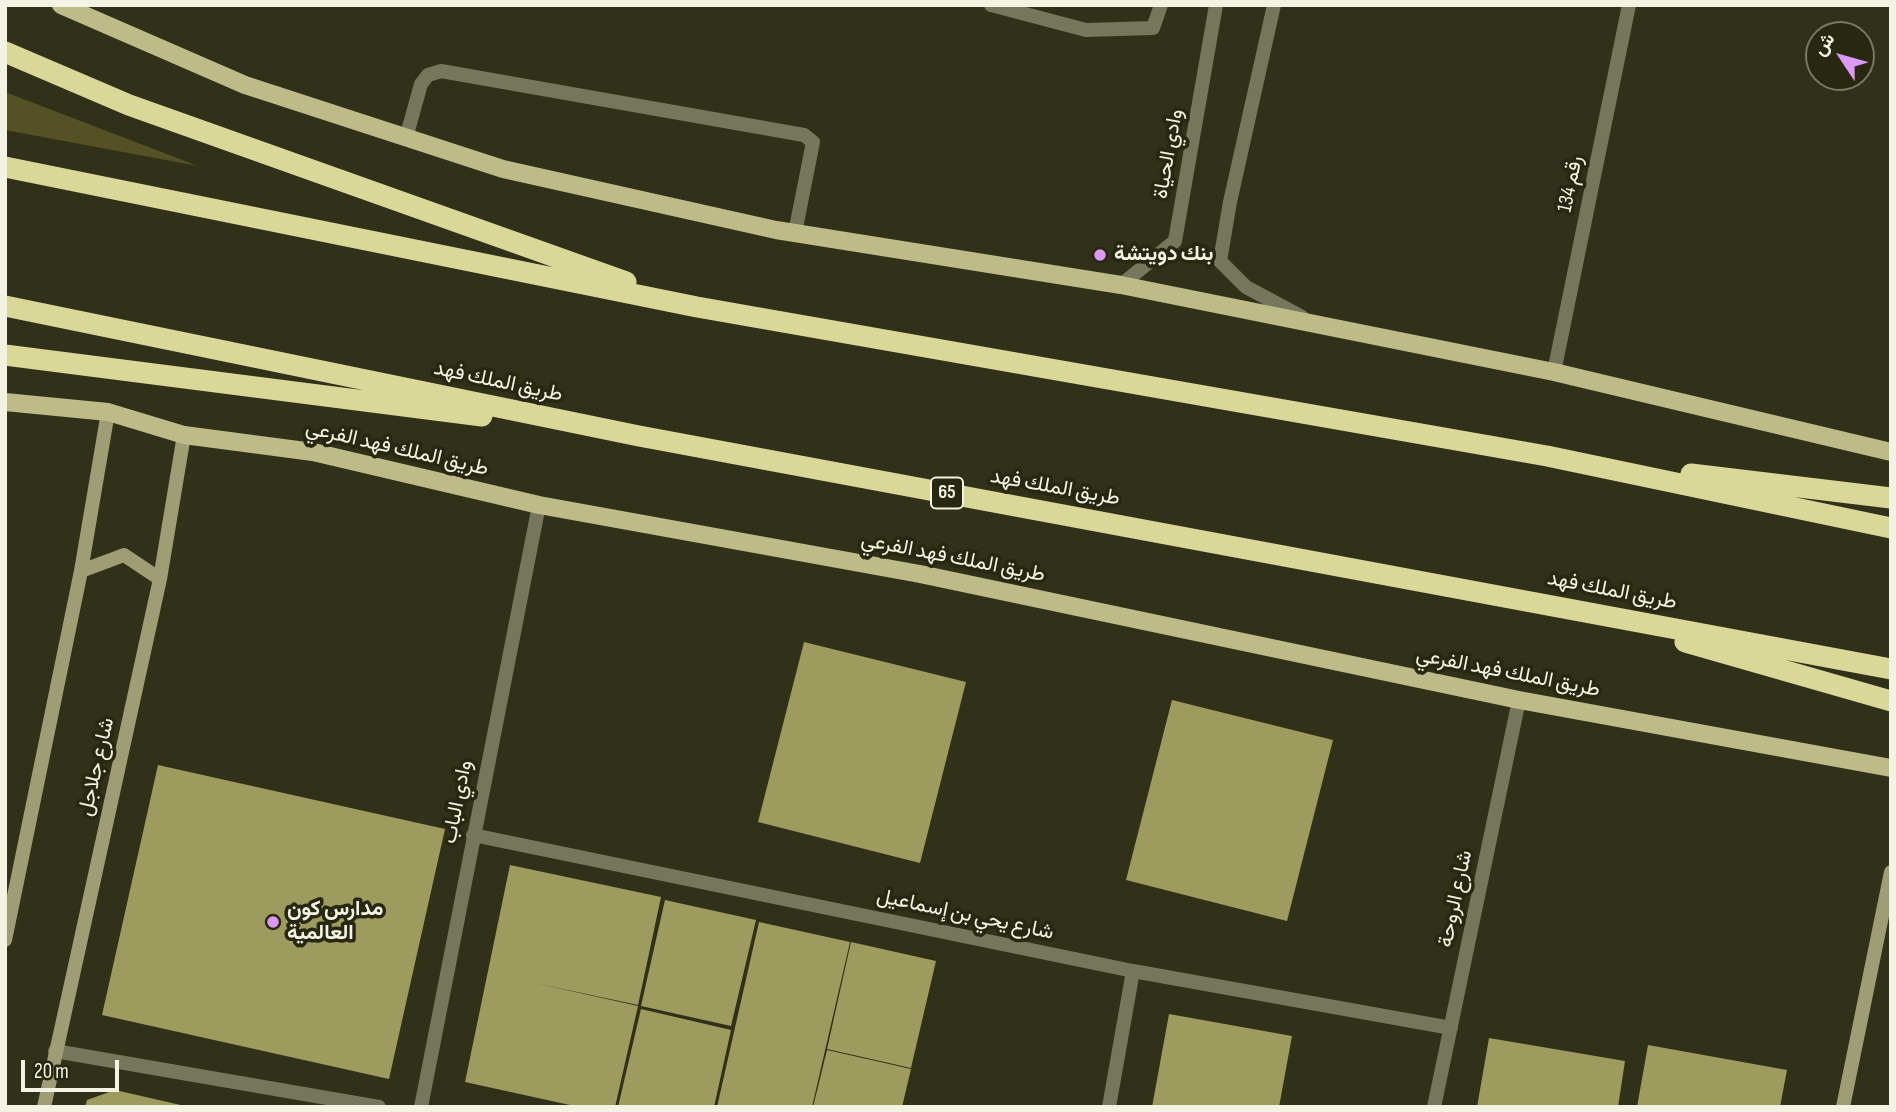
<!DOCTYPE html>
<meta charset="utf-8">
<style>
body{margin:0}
#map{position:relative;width:1896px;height:1112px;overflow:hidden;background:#313119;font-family:"Sofia Sans Condensed",Vazirmatn,sans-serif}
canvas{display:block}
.frame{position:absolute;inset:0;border:7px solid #f3f3e4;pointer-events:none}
.north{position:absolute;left:1805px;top:21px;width:70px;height:70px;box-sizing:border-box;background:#28270f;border:2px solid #797964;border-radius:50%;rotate:306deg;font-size:19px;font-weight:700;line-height:28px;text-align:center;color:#f3f3e4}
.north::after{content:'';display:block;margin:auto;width:24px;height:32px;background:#dc99f4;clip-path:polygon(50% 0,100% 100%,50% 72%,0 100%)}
.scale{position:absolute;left:21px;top:1060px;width:98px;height:32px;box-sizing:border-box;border:4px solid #f3f3e4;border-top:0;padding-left:9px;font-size:21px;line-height:24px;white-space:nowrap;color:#f3f3e4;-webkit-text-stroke:5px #28270f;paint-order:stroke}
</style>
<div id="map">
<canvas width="1896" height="1112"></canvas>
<div class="frame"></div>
<div class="north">ش</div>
<div class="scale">20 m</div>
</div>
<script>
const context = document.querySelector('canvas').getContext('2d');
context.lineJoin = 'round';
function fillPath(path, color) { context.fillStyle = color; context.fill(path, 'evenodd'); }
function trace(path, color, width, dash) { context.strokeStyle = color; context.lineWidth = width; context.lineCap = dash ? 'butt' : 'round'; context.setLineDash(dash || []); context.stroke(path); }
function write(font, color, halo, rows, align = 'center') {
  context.font = font + ' "Sofia Sans Condensed",Vazirmatn,sans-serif'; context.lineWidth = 7; context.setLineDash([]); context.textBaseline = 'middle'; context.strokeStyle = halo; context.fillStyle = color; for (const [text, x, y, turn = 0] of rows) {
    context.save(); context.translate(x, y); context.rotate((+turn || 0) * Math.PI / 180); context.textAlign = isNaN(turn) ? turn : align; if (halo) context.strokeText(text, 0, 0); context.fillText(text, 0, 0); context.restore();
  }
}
fillPath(new Path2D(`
 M5 92 198 166 5 130Z`), '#545225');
fillPath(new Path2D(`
 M804 642 966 682 920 863 758 822Z
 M1172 700 1333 740 1287 921 1126 880Z
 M158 765 445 829 389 1079 102 1015Z
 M510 865 661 897 638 1005 535 983 638 1006 615 1107H579L465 1082Z
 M665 900 756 920 731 1026 641 1006Z
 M759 922 850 942 812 1107H717Z
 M851 942 936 961 911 1068 827 1049Z
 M641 1009 731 1030 714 1107H618Z
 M1169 1014 1292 1036 1279 1107H1152Z
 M1489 1038 1625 1061 1618 1107H1477Z
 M1648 1045 1787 1070 1780 1107H1637Z
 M827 1050 911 1069 902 1107H813Z
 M115 1090 185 1106V1107H85L87 1100Z`), '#9d9b5e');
trace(new Path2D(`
 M991 5 1086 30 1153 28 1161 5
 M1274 5 1230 202 1220 261 1246 287 1302 317
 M406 138 421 84 428 75 441 71 804 135 813 142 795 233
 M1121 285 1175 241 1216 5`), '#76765d', 14);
trace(new Path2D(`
 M1554 372 1629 5
 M473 835 1133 971 1451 1028
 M55 1051 379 1107
 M421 1107 539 505
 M1109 1107 1133 971
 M1434 1107 1519 700`), '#76765d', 14);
trace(new Path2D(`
 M81 571 124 555 160 579
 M5 940 81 571 108 412
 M44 1107 160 579 184 435
 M1843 1107 1891 872`), '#9e9d75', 14);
trace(new Path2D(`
 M61 5 245 85 503 169 776 230 1121 285 1554 372 1891 452
 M5 402 108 412 184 435 313 452 539 505 920 574 1519 700 1891 768`), '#bdbc88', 18);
trace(new Path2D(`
 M5 52 129 105 626 282
 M5 167 697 307 1547 456 1891 528
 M5 306 639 436 1891 669
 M5 355 482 416
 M1691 474 1891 498
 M1685 642 1891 701`), '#d9d898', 21);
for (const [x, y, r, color] of [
 [1100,255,7,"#dc99f4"],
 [273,922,7,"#dc99f4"]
]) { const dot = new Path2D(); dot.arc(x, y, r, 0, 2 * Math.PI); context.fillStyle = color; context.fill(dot); trace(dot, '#28270f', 2.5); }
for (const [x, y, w] of [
 [947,493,32]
]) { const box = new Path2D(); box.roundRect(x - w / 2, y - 15.5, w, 31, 5); context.fillStyle = '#28270f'; context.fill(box); trace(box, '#f3f3e4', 2); }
write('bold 19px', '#f3f3e4', null, [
 ["65",947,493]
]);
write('21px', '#f3f3e4', '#28270f', [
 ["وادي الحياة",1169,154,-80],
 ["رقم 134",1571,184,-78],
 ["طريق الملك فهد",498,382,12],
 ["طريق الملك فهد الفرعي",397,449,13],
 ["طريق الملك فهد",1055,488,10],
 ["طريق الملك فهد الفرعي",953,558,11],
 ["طريق الملك فهد",1612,591,11],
 ["طريق الملك فهد الفرعي",1508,673,11],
 ["شارع جلاجل",97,767,-77],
 ["وادي الباب",458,802,-79],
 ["شارع الروحة",1456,899,-78],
 ["شارع يحي بن إسماعيل",965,915,12]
]);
write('bold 21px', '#f3f3e4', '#28270f', [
 ["بنك دويتشة",1114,255],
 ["مدارس كون",287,910],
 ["العالمية",287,934]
], 'left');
</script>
